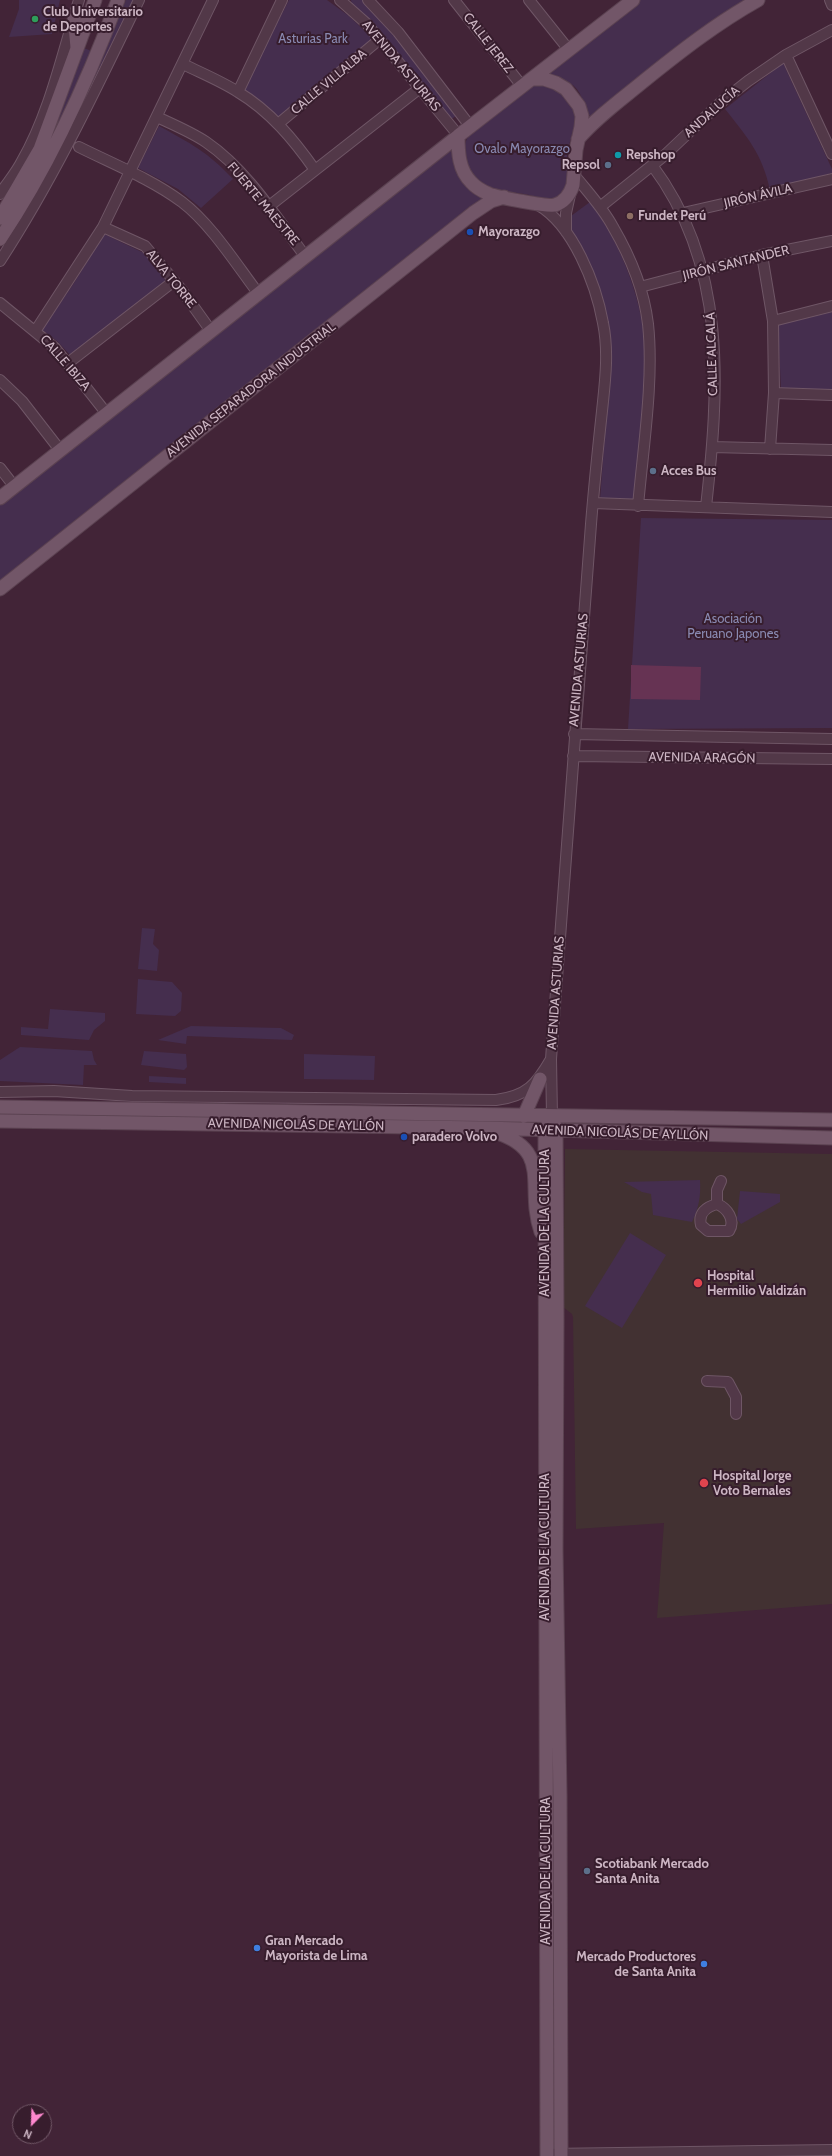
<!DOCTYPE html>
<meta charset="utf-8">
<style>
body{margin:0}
#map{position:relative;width:832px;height:2156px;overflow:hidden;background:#422437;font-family:Cabin,sans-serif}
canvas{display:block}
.north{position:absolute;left:12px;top:2104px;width:40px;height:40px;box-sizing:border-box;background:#371d2d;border:1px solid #735a69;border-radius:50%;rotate:203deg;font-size:11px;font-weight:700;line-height:16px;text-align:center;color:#ccb5c3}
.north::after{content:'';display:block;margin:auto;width:14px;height:18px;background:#fe88cf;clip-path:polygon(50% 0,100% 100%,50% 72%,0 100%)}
</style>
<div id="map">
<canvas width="832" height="2156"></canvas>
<div class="north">N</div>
</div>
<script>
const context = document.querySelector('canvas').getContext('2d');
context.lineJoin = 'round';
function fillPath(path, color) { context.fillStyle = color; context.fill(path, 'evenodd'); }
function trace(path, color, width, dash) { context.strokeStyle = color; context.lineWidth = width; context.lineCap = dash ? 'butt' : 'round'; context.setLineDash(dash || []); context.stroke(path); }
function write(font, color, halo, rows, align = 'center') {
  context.font = font + ' Cabin,sans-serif'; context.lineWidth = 4; context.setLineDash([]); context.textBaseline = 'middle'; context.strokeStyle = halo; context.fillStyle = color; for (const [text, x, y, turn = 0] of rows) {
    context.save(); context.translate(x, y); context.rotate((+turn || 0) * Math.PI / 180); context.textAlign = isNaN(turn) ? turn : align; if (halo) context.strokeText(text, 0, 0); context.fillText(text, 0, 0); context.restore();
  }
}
fillPath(new Path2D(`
 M565 1149 832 1154V1604L657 1618 664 1523 576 1529 573 1317 572 1314 563 1307Z`), '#423132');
fillPath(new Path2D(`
 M19 0H60L52 34 9 37 19 9Z
 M126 0H133L82 104 69 123Z
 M289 0H327L349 16 373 39 279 117 243 90Z
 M351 0H362L371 7 456 116 450 120 352 5Z
 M639 0H747L593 119C585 112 584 104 580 94 574 81 557 77 544 75Z
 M84 48 94 52 34 174Z
 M783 63 832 169V173L770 190C762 153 747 137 725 109Z
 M541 84C563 92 580 102 574 129 571 139 567 149 567 159 567 168 570 175 568 183 568 186 567 190 566 192 555 206 537 196 524 194 513 192 501 192 490 188 468 181 456 151 471 132L532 85Z
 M159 126C190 143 208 152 233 179L201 208 178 189 138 168Z
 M453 149 488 198 0 587V503Z
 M590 202C624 249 643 301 647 360 647 374 644 390 643 405 640 437 637 470 635 502L600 500 611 351 604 303 571 228V216Z
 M104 234 144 253 166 281 71 356 57 341 42 330 74 283Z
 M832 312V389H781L778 325Z
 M641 518 832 520V728L628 729Z
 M142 928 155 929 153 944 159 950 157 971 138 969Z
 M138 979 172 982 182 993 181 1011 175 1016 136 1014Z
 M50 1009 105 1013V1021L94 1030 89 1040 21 1035V1027L48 1029Z
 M191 1026 281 1028 294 1035 292 1040 187 1036 186 1044 158 1040Z
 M20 1047 92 1051 94 1060 97 1065H84L83 1085 0 1081V1060Z
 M144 1051 186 1054 187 1067 184 1070 141 1065Z
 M304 1054 375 1056 374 1080 304 1079Z
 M149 1076 186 1078V1084L149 1082Z
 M700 1180C701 1195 699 1208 692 1222L653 1215 651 1194 642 1192 624 1182Z
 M740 1191 780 1194V1202L741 1224 737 1219Z
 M630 1233 666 1255 622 1328 585 1306Z`), '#452e4e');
fillPath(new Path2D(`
 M631 665 701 667 700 700 631 699Z`), '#663353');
const minor = new Path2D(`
 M340 0 367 24 459 136
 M368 0 398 32 470 126
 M454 0 522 86
 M529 0 569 50
 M830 0 832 5
 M786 55 832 154
 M183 64C201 73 221 81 238 92 270 111 294 140 315 170
 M238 92 282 0
 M157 117C174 125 191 132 206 142 247 170 276 217 305 256
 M278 124 380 39
 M79 147C113 164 151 179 182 202 211 224 236 264 258 293
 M652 165C728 266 719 389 706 507
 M575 176C588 192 603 208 613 227 630 256 644 290 648 324 654 380 643 448 638 506
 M0 194C7 183 16 173 22 161 50 112 62 54 79 0
 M538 205C573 225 596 284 603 323 609 352 605 382 602 411 598 448 594 486 591 524 578 688 566 853 554 1018L551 1059 552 1116
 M268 207 420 88
 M600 207 665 155 720 103 748 81 786 55 832 30
 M683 213 832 179
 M103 227 145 246 181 289 211 331
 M566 232V213L570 195
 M762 255 773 321 774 393 770 449
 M0 261C54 178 96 89 139 0
 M640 287 762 255 832 241
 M0 303 55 348 107 414
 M773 321 832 306
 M36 330 103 227 213 0
 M68 363 174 281
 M0 380 22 401 60 450
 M774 393 832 395
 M712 447 832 450
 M0 468 14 486
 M593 503 832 512
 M574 734 832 739
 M573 756 832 759
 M0 1092 54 1091 132 1096 496 1100C527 1096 536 1085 551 1059
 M717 1204C706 1207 698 1213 701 1225L708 1231H729C736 1220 727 1208 717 1204V1190L721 1181
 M707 1381 728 1382 736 1397V1414
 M547 2154 832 2150`);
const major = new Path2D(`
 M74 16 77 47
 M531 79H544L556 83 566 89 579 106 582 116 581 127 576 150 573 185C570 194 565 202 555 205 548 207 497 197 489 194 482 191 476 188 471 182 459 170 458 153 458 136L633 0
 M578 139C598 116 622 99 645 80 681 51 717 23 758 0
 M0 218 40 149 95 0
 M0 239C50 165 87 83 118 0
 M0 498 458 136
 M0 589 473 213 491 201 504 197
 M0 1107 832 1120
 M524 1116 540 1079
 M552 1116 556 1130 557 1321 556 1550 560 1796 561 2156
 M0 1121 484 1128 832 1138
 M495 1132C554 1151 525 1186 541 1232
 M547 2156 545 1130 552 1116`);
trace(minor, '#6f5666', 12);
trace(major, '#5b4251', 15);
trace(minor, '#523848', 10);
trace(major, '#725668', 13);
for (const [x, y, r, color] of [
 [35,19,4,"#2e9e5b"],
 [618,155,4,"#0f9aa8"],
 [608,165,4,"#5c6f8a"],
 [630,216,4,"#8d6e63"],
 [470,232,4,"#1a4fb4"],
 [653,471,4,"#5c6f8a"],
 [404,1137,4,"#1a4fb4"],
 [698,1283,5,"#e0444e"],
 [704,1483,5,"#e0444e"],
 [587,1871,4,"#5c6f8a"],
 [257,1948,4,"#3f7fe0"],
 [704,1964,4,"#3f7fe0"]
]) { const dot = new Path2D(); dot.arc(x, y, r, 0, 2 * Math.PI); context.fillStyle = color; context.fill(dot); trace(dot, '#371d2d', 1.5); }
write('bold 13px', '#ccb5c3', '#371d2d', [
 ["Club Universitario",43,12],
 ["de Deportes",43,27],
 ["Repshop",626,155],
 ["Repsol",600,165,"right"],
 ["Fundet Perú",638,216],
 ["Mayorazgo",478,232],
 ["Acces Bus",661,471],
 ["paradero Volvo",412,1137],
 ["Hospital",707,1276],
 ["Hermilio Valdizán",707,1291],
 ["Hospital Jorge",713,1476],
 ["Voto Bernales",713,1491],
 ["Scotiabank Mercado",595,1864],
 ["Santa Anita",595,1879],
 ["Gran Mercado",265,1941],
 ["Mayorista de Lima",265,1956],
 ["Mercado Productores",696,1957,"right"],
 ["de Santa Anita",696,1972,"right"]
], 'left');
write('13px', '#8989b1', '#371d2d', [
 ["Asturias Park",313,39],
 ["Ovalo Mayorazgo",522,149],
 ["Asociación",733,619],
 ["Peruano Japones",733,634]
]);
write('13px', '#ccb5c3', '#371d2d', [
 ["CALLE JEREZ",488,43,52],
 ["AVENIDA ASTURIAS",401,66,50],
 ["CALLE VILLALBA",329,82,-40],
 ["ANDALUCÍA",712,112,-42],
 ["JIRÓN ÁVILA",758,196,-13],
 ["FUERTE MAESTRE",263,204,50],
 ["JIRÓN SANTANDER",736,263,-14],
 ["ALVA TORRE",171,279,51],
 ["CALLE ALCALÁ",712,354,-92],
 ["CALLE IBIZA",65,363,49],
 ["AVENIDA SEPARADORA INDUSTRIAL",251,390,-38],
 ["AVENIDA ASTURIAS",579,670,-85],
 ["AVENIDA ARAGÓN",702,758,1],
 ["AVENIDA ASTURIAS",556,993,-86],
 ["AVENIDA NICOLÁS DE AYLLÓN",296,1125,1],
 ["AVENIDA NICOLÁS DE AYLLÓN",620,1133,2],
 ["AVENIDA DE LA CULTURA",545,1223,-90],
 ["AVENIDA DE LA CULTURA",545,1547,-90],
 ["AVENIDA DE LA CULTURA",546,1871,-90]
]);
</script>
